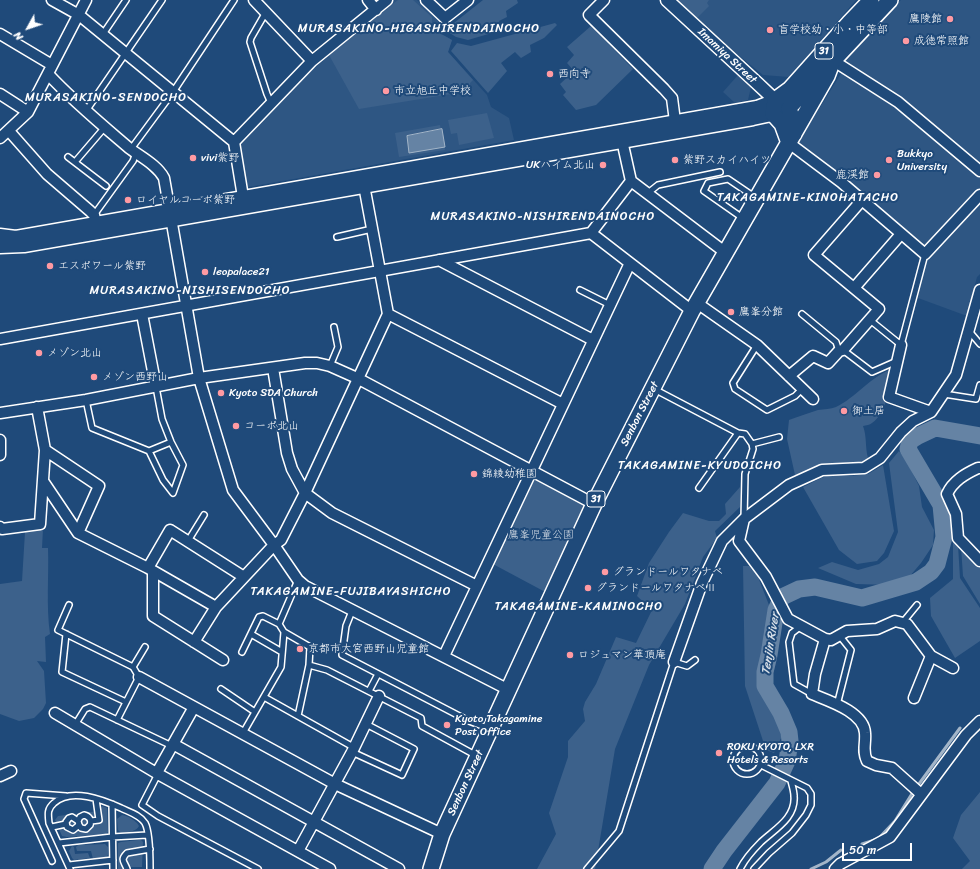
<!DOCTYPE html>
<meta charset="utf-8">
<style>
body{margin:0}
#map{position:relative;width:980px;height:869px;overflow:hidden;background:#1f4a7a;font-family:Sriracha,sans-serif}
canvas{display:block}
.north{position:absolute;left:8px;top:8px;width:40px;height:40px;-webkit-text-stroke:3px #1f4a7a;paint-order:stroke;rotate:230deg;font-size:11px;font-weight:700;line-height:16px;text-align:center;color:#fff}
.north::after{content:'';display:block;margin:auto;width:14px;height:18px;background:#fff;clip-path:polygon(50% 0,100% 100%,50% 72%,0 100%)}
.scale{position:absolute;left:842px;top:843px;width:70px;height:18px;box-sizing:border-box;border:2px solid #fff;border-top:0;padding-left:5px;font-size:12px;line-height:14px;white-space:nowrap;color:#fff;-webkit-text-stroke:3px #1f4a7a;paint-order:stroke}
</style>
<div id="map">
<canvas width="980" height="869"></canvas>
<div class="north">N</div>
<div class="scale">50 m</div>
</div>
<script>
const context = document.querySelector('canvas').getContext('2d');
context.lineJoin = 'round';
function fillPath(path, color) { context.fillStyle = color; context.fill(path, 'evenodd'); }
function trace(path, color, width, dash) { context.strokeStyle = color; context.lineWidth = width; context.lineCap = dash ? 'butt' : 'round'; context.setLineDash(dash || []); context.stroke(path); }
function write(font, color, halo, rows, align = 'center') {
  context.font = font + ' Sriracha,"Klee One",sans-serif'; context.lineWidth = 4; context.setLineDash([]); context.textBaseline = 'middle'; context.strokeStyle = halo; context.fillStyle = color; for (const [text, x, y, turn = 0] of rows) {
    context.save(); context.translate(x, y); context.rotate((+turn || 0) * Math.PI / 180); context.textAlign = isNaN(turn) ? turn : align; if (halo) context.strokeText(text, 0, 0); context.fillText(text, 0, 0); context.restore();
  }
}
fillPath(new Path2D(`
 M395 0H417L444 27 438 32 452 40 448 52 487 95 491 107 509 118 514 140 243 188 238 156 239 140 292 87Z
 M678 0H856L789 77 763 75 722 42Z
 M901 0H980V163L901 98 843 61 854 47Z
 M842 72 898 106 980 175V191L925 252 796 146Z
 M738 75 751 87 748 100 735 103 723 92Z
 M980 198V274L977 277 967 316 918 298 925 258Z`), '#2e5683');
fillPath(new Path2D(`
 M398 0H413L432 17V29L452 40 448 52 473 80 470 83V91L359 109 329 55Z
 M483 0H517L518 3 506 11 507 17 499 21 502 30 468 40 456 37 445 30Z
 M678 0H709L707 3 709 6 697 18Z
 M555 23 557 25 544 38 530 45 531 52 521 58 515 52 501 63 507 71 488 93 451 51 457 43 471 46Z
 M591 26 633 69 596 105 576 110 563 95 566 92 560 84 574 71 567 63 574 55 567 47Z
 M487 113 494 138 459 145 457 133 451 134 448 120Z
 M440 125 445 150 399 157 395 133Z
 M893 369C890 385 887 413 872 423 870 425 866 425 863 426 867 437 865 447 868 458L863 464 795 475 787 439 789 420C798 417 808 413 818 410 824 409 831 409 836 407 857 397 870 376 893 369Z
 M899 451 906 460 919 486 922 507 934 530 933 545 921 563 910 576 889 585 856 584 818 568 832 562 858 570 879 564 888 557 898 532 889 463Z
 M883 465 894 531 884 553 877 561 857 564 839 550 803 487 821 478 833 474 850 476 868 474Z
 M533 478H538L585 505 588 512 549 594 491 563Z
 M740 487V507L715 531 717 538 703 557 685 604 649 665 615 749 595 869H537L556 834 549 813 568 757V741L585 721 583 709 585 702 596 684 616 637 636 643 652 610 637 596 649 563 669 532 683 513 709 521H719L726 514 725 504Z
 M43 529 42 548H48C49 576 46 605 50 634L45 637 46 662 37 661 44 671 46 703 43 709 34 718 19 721 0 714V584L22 581 25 532Z
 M953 540 958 545 960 578 980 608V641L955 658 931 616 930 598 953 579Z
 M961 547 980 567V604L963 576Z
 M743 566H749L758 577 769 605V630L762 684 784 732 774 753 766 750 745 686Z
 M980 792V869H962L970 861 953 838 961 815Z
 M102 806 107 808 108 832 106 834 67 837 62 836 55 820 58 816 99 811 100 808Z
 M122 815C128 816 136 820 139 826 136 832 128 832 121 833L118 830 117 819Z
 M138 840H141L143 842 142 867H131V869H118V843L121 842Z
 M105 844 108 847V855L105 858 93 859 91 851H77L76 847 78 845Z
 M72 846 74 847 75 854 88 853 90 858 74 860 72 858 69 851Z`), '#3c618b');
const water = new Path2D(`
 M442 129 445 147 409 153 407 136Z`);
fillPath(water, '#6583a4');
trace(water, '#a3b5c8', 1);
trace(new Path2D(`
 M862 844 878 839 895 821 913 792 960 728
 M811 869 826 862 841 850`), '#a3b5c8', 3);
trace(new Path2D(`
 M712 869 724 851 777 783 787 761 790 741 789 732 781 713 765 686V672L769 655 776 610 782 597 799 589 815 587 862 598 916 582 931 572 937 564 944 537 941 505 908 449 910 441 918 436 935 428 980 436`), '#6583a4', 17);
const service = new Path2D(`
 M266 12 251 38 250 42 267 94 271 103
 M103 34 126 0
 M86 111 162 0
 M131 149 173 92 234 0
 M68 157 106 186
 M75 162 105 127
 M648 193 658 185 720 172
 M94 215 133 161 136 153
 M744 219 704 191 708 183 728 179 756 198
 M337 237 372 229
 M580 290 610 305
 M802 314 836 342 839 351
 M870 320 901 345 925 254
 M969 331 980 344
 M757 345 733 383 735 389 767 410 795 396 802 389
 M843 350 872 372 897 361
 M330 366 338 347 334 327
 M654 389 738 433 745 434 752 444 753 449 745 474 744 519
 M944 394 976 399 980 385
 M86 400 92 428 149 451 163 480 173 493 183 465 171 442 162 419 156 387
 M752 444 779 437
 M149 451 171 442
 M699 488 738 433
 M188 541 204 515
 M69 605 58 630 133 667 139 677 117 720
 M352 611 346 626 342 655 469 721 490 729
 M903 622 917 605
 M801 626 792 633 789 642 794 684 812 694
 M284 632 310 647 309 665 298 716
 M66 634 62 672 126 702
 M251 634 282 652
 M242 652 259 617 263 616 279 624
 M309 665 327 670 421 718 422 726 477 756
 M133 667 145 647
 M221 689 255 712
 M369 691 378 674
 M264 697 355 748
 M837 705 851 650 839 635
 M75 725 85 709 90 707 172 746
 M243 733 281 667 284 632 279 624 298 580
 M733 760a14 14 0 1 1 28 0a14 14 0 1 1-28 0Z
 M352 752 402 775 414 749 366 724
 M158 774 142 805 158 816 258 869
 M112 804 113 869
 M78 821 79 825 73 830 67 827 66 822 69 818 72 817 78 821 80 817 84 815C89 816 92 820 90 825L86 829 81 828 79 825
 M91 821 99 820 96 799
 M52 827 66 824
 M59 843 112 837 147 835
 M52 861 24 799 26 793 66 796
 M69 865 113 860
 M70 869 49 823C48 814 47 809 54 803 71 787 103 800 121 808 129 812 140 815 145 823 150 832 150 858 150 869
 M127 869C124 861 120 860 127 853L150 849
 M587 869 619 831 674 662 687 666 695 660
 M740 869C745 859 753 850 761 842 775 829 796 818 794 796 794 791 792 785 791 781
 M754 869 769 853 792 833 806 815 811 805V794L807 788 761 765`);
const minor = new Path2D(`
 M52 0 79 15 234 142 243 197
 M254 0 312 61
 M368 0 376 10
 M426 0 445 18 468 0
 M604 0 589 15 664 89 672 98 676 129
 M0 34 52 65
 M829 56 840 65 898 102 980 171
 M48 74C73 101 101 124 129 148 141 157 157 165 164 178L199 378 233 490 274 545 298 580 305 586 509 690
 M0 94 28 112
 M9 131 47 174 90 211 94 215 96 223
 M621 136 631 181
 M0 138 28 112 86 0
 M234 142 312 61 387 0
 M789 143 841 182 925 254 980 195
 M591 233 692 311
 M439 260 593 340
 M854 288 901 234
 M697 303 757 345 813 399
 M142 314 156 387
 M388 314 563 404
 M0 339 591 233 631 181 726 253
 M273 368 287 453 292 469 305 493 332 513 477 586
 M789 376 813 356 828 363 839 351 843 350 879 309 814 255 862 200
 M931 412 956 375 980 290
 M0 413 86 400 199 378 305 363H317L330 366 357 378 594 504
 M0 440V455
 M45 450 99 486 78 533
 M980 468H978C965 474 953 481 947 494L956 514 958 538 980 561
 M43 481 78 533 148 568 216 607
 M744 519 739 541 766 577 788 619 825 639 815 674 812 694C829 701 864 712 865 733 866 744 862 751 867 761L876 765 892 768 921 794
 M0 527 2 529 40 524 45 450 37 407
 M148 568 170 530 244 577
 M153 571V616L223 660
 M825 639 831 640 847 631 877 629 895 621 907 624 931 656 953 668
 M194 642 216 607 274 545 281 540 305 493 388 314 363 180
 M444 656 630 263
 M674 662 702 583 722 541 744 519 789 485 822 470 864 468 880 458 901 432 913 421 931 412 889 397 901 345
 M139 677 335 784 442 834
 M914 698 931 656
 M55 713 158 774 330 869
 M173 744 399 869
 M158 774 159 769 194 707
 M0 776 11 771
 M298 851 352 752 379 696
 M835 869 840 864 890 837 966 735 980 721`);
const tertiary = new Path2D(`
 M667 0 758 84 775 100 781 104
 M0 235 16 237 757 107 775 100
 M0 247 24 246 753 119 767 116 789 108`);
const primary = new Path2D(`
 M794 134 793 121 789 108 890 0
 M789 143 782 124 773 114 775 100 790 89 849 23 871 0
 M431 869 442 834 594 504 692 311 827 76 833 60`);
trace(service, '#fff', 8);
trace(minor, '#fff', 13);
trace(tertiary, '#fff', 15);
trace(primary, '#fff', 18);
trace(service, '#1f4a7a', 5);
trace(minor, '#1f4a7a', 10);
trace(tertiary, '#1f4a7a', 12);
trace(primary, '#1f4a7a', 15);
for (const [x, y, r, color] of [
 [950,19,4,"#ff9aa2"],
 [770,30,4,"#ff9aa2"],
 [906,41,4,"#ff9aa2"],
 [550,74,4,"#ff9aa2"],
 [386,91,4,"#ff9aa2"],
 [193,158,4,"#ff9aa2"],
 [675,160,4,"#ff9aa2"],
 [889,160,4,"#ff9aa2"],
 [603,165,4,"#ff9aa2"],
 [877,175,4,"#ff9aa2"],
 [128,200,4,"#ff9aa2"],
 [50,266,4,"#ff9aa2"],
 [205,272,4,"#ff9aa2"],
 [731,312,4,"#ff9aa2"],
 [39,353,4,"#ff9aa2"],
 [94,377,4,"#ff9aa2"],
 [221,393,4,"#ff9aa2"],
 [844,411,4,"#ff9aa2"],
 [236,426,4,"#ff9aa2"],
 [474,474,4,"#ff9aa2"],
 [605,572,4,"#ff9aa2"],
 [588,588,4,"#ff9aa2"],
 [300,649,4,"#ff9aa2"],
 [570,655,4,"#ff9aa2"],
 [447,725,4,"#ff9aa2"],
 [719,753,4,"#ff9aa2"]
]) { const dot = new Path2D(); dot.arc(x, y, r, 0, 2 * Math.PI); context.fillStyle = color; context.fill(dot); trace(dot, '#1f4a7a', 1.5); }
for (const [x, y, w] of [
 [824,51,18],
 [596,499,18]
]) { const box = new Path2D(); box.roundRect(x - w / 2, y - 8, w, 16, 3); context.fillStyle = '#1f4a7a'; context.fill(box); trace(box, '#fff', 1); }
write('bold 10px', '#fff', null, [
 ["31",824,51],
 ["31",596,499]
]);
write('11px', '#fff', '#1f4a7a', [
 ["鷹陵館",942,19,"right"],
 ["盲学校幼・小・中等部",778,30],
 ["成徳常照館",914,41],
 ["西向寺",558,74],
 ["市立旭丘中学校",394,91],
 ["Bukkyo",897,154],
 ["University",897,167],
 ["vivi紫野",201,158],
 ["紫野スカイハイツ",683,160],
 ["UKハイム北山",595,165,"right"],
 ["鹿渓館",869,175,"right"],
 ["ロイヤルコーポ紫野",136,200],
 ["エスポワール紫野",58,266],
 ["leopalace21",213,272],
 ["鷹峯分館",739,312],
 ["メゾン北山",47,353],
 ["メゾン西野山",102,377],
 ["Kyoto SDA Church",229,393],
 ["御土居",852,411],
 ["コーポ北山",244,426],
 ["錦綾幼稚園",482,474],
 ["グランドールワタナベ",613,572],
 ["グランドールワタナベⅡ",596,588],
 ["京都市大宮西野山児童館",308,649],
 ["ロジュマン華頂庵",578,655],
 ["Kyoto Takagamine",455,719],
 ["Post Office",455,732],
 ["ROKU KYOTO, LXR",727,747],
 ["Hotels & Resorts",727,760]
], 'left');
write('11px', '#fff', '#1f4a7a', [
 ["Imamiya Street",727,56,43],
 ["Senbon Street",640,414,-63],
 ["Senbon Street",466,783,-65]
]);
write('11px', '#d8dfe8', '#1f4a7a', [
 ["鷹峯児童公園",541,535]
]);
context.letterSpacing = '1px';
write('12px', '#fff', '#1f4a7a', [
 ["MURASAKINO-HIGASHIRENDAINOCHO",419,29],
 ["MURASAKINO-SENDOCHO",106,98],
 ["TAKAGAMINE-KINOHATACHO",808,198],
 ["MURASAKINO-NISHIRENDAINOCHO",543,217],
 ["MURASAKINO-NISHISENDOCHO",190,291],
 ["TAKAGAMINE-KYUDOICHO",700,466],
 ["TAKAGAMINE-FUJIBAYASHICHO",351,592],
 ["TAKAGAMINE-KAMINOCHO",579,607]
]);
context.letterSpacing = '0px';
write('italic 12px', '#d8e0e8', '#1f4a7a', [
 ["Tenjin River",771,644,-81]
]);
</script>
